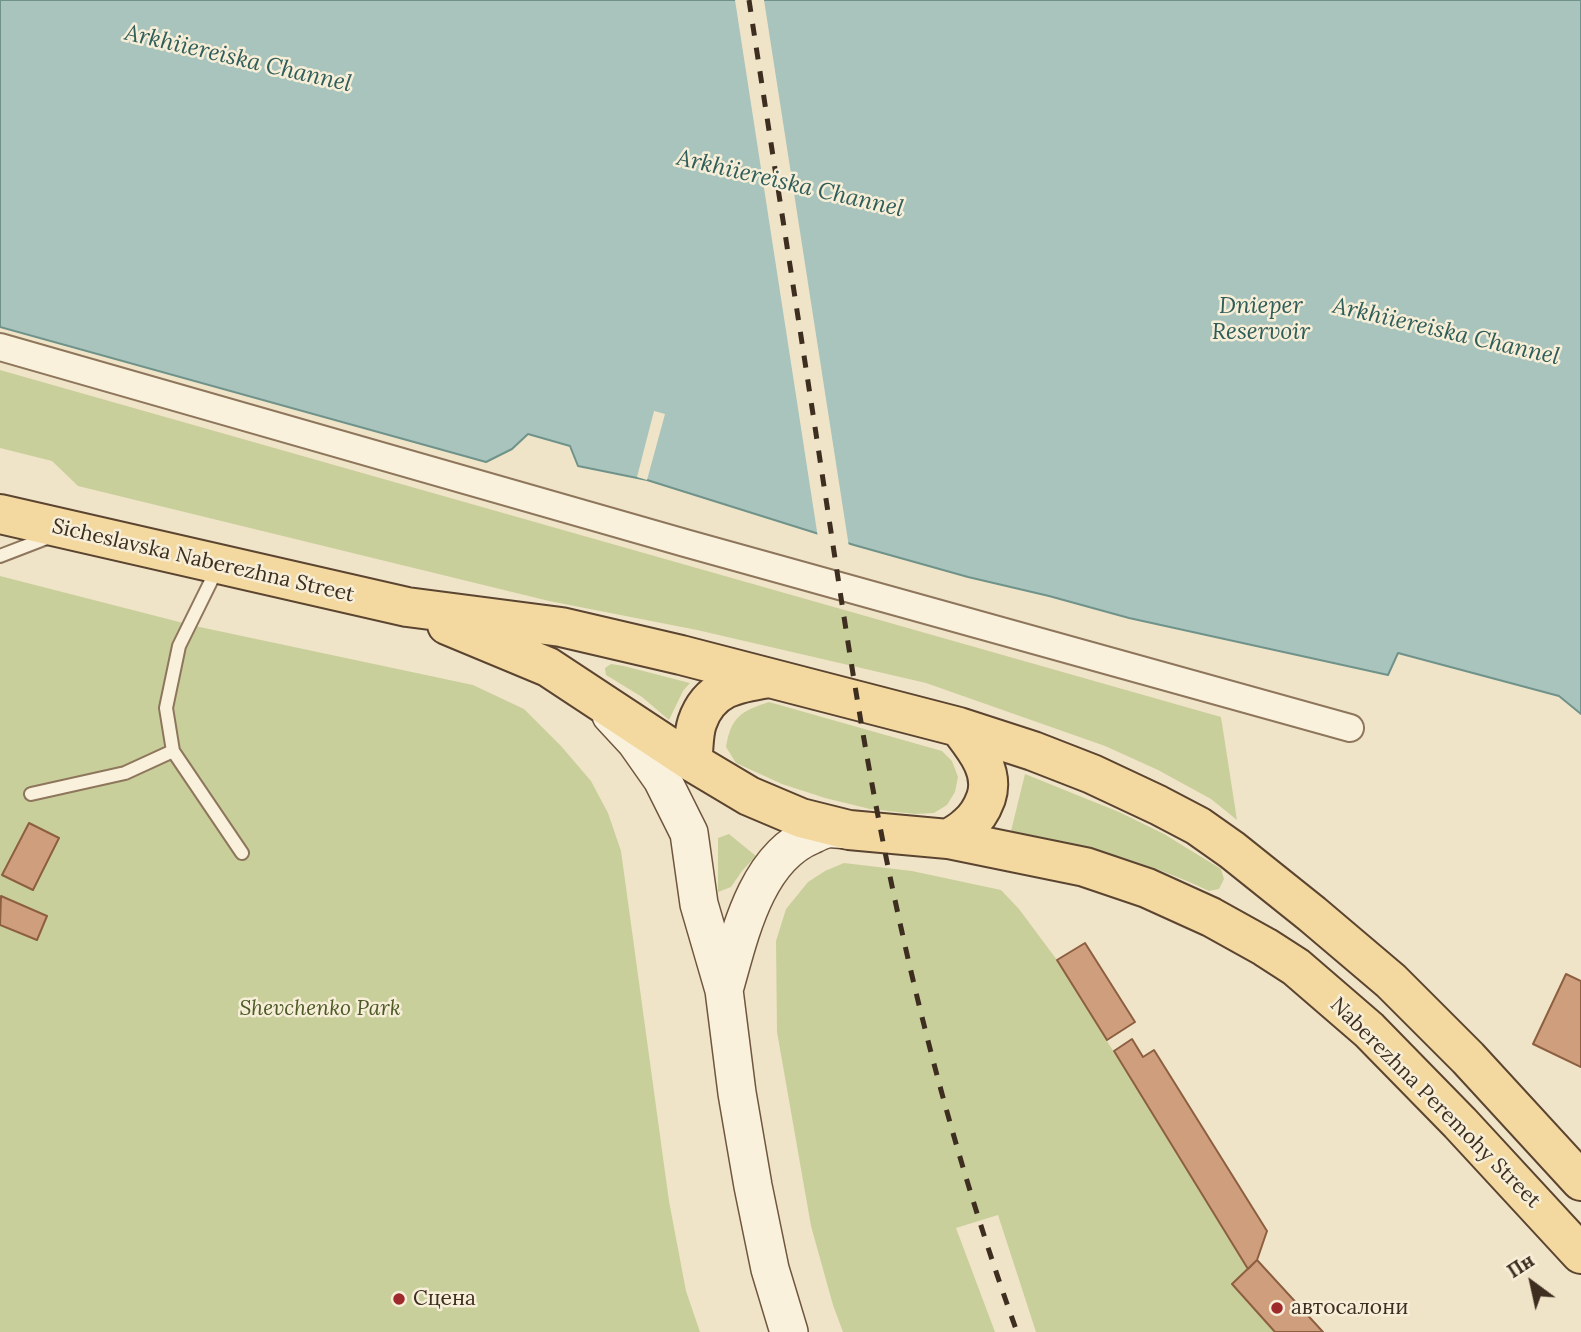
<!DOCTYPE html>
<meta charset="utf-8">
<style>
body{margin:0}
#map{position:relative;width:1581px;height:1332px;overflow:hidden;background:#f0e4c8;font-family:Lora,serif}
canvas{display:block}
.north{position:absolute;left:1497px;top:1248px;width:70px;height:70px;-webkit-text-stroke:5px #f7eed8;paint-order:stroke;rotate:327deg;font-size:19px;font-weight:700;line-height:28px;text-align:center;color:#3d2e20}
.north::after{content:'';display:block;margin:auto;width:24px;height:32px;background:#3d2e20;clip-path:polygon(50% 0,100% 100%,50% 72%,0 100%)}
</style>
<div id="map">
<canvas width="1581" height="1332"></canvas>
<div class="north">Пн</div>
</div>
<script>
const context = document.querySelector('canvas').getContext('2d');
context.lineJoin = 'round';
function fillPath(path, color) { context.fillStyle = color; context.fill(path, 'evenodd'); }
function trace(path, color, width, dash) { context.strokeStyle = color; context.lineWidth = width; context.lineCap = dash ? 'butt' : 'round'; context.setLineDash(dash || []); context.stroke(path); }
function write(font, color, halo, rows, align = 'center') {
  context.font = font + ' Lora,serif'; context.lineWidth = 5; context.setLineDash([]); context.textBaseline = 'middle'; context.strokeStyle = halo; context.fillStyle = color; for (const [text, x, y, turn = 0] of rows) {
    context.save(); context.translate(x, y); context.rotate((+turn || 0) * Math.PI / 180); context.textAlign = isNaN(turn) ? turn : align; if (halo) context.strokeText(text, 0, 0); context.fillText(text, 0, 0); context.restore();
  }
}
fillPath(new Path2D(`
 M0 370 1221 717 1237 820 1211 799 1158 770 1105 746 926 683 697 630 549 601 78 486 52 461 0 448Z
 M0 576 195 626 473 685 524 709 561 746 591 781 608 813 621 851 669 1201 686 1291 700 1332H0Z
 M611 664 624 666 690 683 683 691 669 720 642 697 606 675 605 668Z
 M769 702 942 751 952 761 958 777 955 792 947 805 934 813 915 814 870 809 825 798 782 784 736 763 726 747C731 717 741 711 769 702Z
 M1025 774 1119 812 1164 834 1221 869 1224 879 1219 889 1209 891C1146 861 1079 844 1011 831Z
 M729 834 756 856 742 871 731 887 718 892V838Z
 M844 863 912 871 1001 890 1019 909 1057 960 1248 1269 1232 1284 1275 1332H1036L998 1215 956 1228 995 1332H843L833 1305 811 1226 777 1032 776 941 786 909 808 882 825 871Z`), '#c9cf9b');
const water = new Path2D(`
 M0 0H1581V714L1559 696 1398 653 1388 675 1129 618 1049 596 968 577 854 545 647 480 578 466 570 446 528 434 512 449 486 462 0 327Z`);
fillPath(water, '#a9c4bc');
trace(water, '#6f938a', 2);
fillPath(new Path2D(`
 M735 0H764L849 547 818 538Z
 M654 411 665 414 647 480 637 477Z`), '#f0e4c8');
const building = new Path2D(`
 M29 823 59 838 33 890 2 875Z
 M1 896 47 916 37 940 0 925Z
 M1085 943 1135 1022 1107 1040 1057 960Z
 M1566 974 1581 981V1067L1533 1044Z
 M1132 1039 1143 1057 1154 1050 1267 1231 1257 1260 1248 1269 1114 1051Z
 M1257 1260 1323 1332H1275L1232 1284Z`);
fillPath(building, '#cf9f7d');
trace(building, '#8d5f41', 2);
const lane = new Path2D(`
 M0 556 52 536
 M218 567 179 646 166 708 173 751 242 853
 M31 794 125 773 173 751`);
const street = new Path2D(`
 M0 347 685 543 1350 728`);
const secondary = new Path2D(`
 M611 715 636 742 662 779 689 833 699 904 724 990 737 1093 753 1186 770 1269 789 1332
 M724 990C739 938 755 858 812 835 816 833 822 830 827 829 834 828 842 830 849 830`);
const primary = new Path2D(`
 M0 514 407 607 561 627 681 655 959 727 1033 751 1092 774 1158 805 1198 826 1232 850 1312 914 1391 981 1468 1058 1581 1181
 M447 625 548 667 692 762 749 796 801 818 849 830 948 839 1085 867 1147 888 1211 917 1265 947 1296 967 1369 1030 1460 1123 1581 1254
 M692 762C694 749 693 735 697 723 709 687 737 683 769 678
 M948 839C955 835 962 831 967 826 976 819 982 809 986 798 995 771 975 748 959 727`);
trace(lane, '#8d765c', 16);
trace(street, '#8d765c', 30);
trace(secondary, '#6f573f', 40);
trace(primary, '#5b4430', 42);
trace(lane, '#faf1dc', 12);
trace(street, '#faf1dc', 26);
trace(secondary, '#faf1dc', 37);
trace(primary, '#f3d9a0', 38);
trace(new Path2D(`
 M749 0C773 158 798 315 822 473 838 577 853 681 872 784 906 970 953 1154 1017 1332`), '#3d2e20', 5, [12, 12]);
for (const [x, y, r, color] of [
 [399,1299,7,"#9e2a2b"],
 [1277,1308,7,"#9e2a2b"]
]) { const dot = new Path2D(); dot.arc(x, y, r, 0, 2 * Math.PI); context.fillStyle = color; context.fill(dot); trace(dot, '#f7eed8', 2.5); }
write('21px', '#3d2e20', '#f7eed8', [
 ["Sicheslavska Naberezhna Street",203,561,13],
 ["Naberezhna Peremohy Street",1435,1103,45]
]);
write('italic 21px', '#4d5a26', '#f7eed8', [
 ["Shevchenko Park",320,1009]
]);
write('21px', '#3d2e20', '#f7eed8', [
 ["Сцена",413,1299],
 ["автосалони",1291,1308]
], 'left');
write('italic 23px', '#2f5d5a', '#f7eed8', [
 ["Arkhiiereiska Channel",238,59,13],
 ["Arkhiiereiska Channel",790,184,13],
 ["Dnieper",1261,306],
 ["Reservoir",1261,332],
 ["Arkhiiereiska Channel",1446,332,13]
]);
</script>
